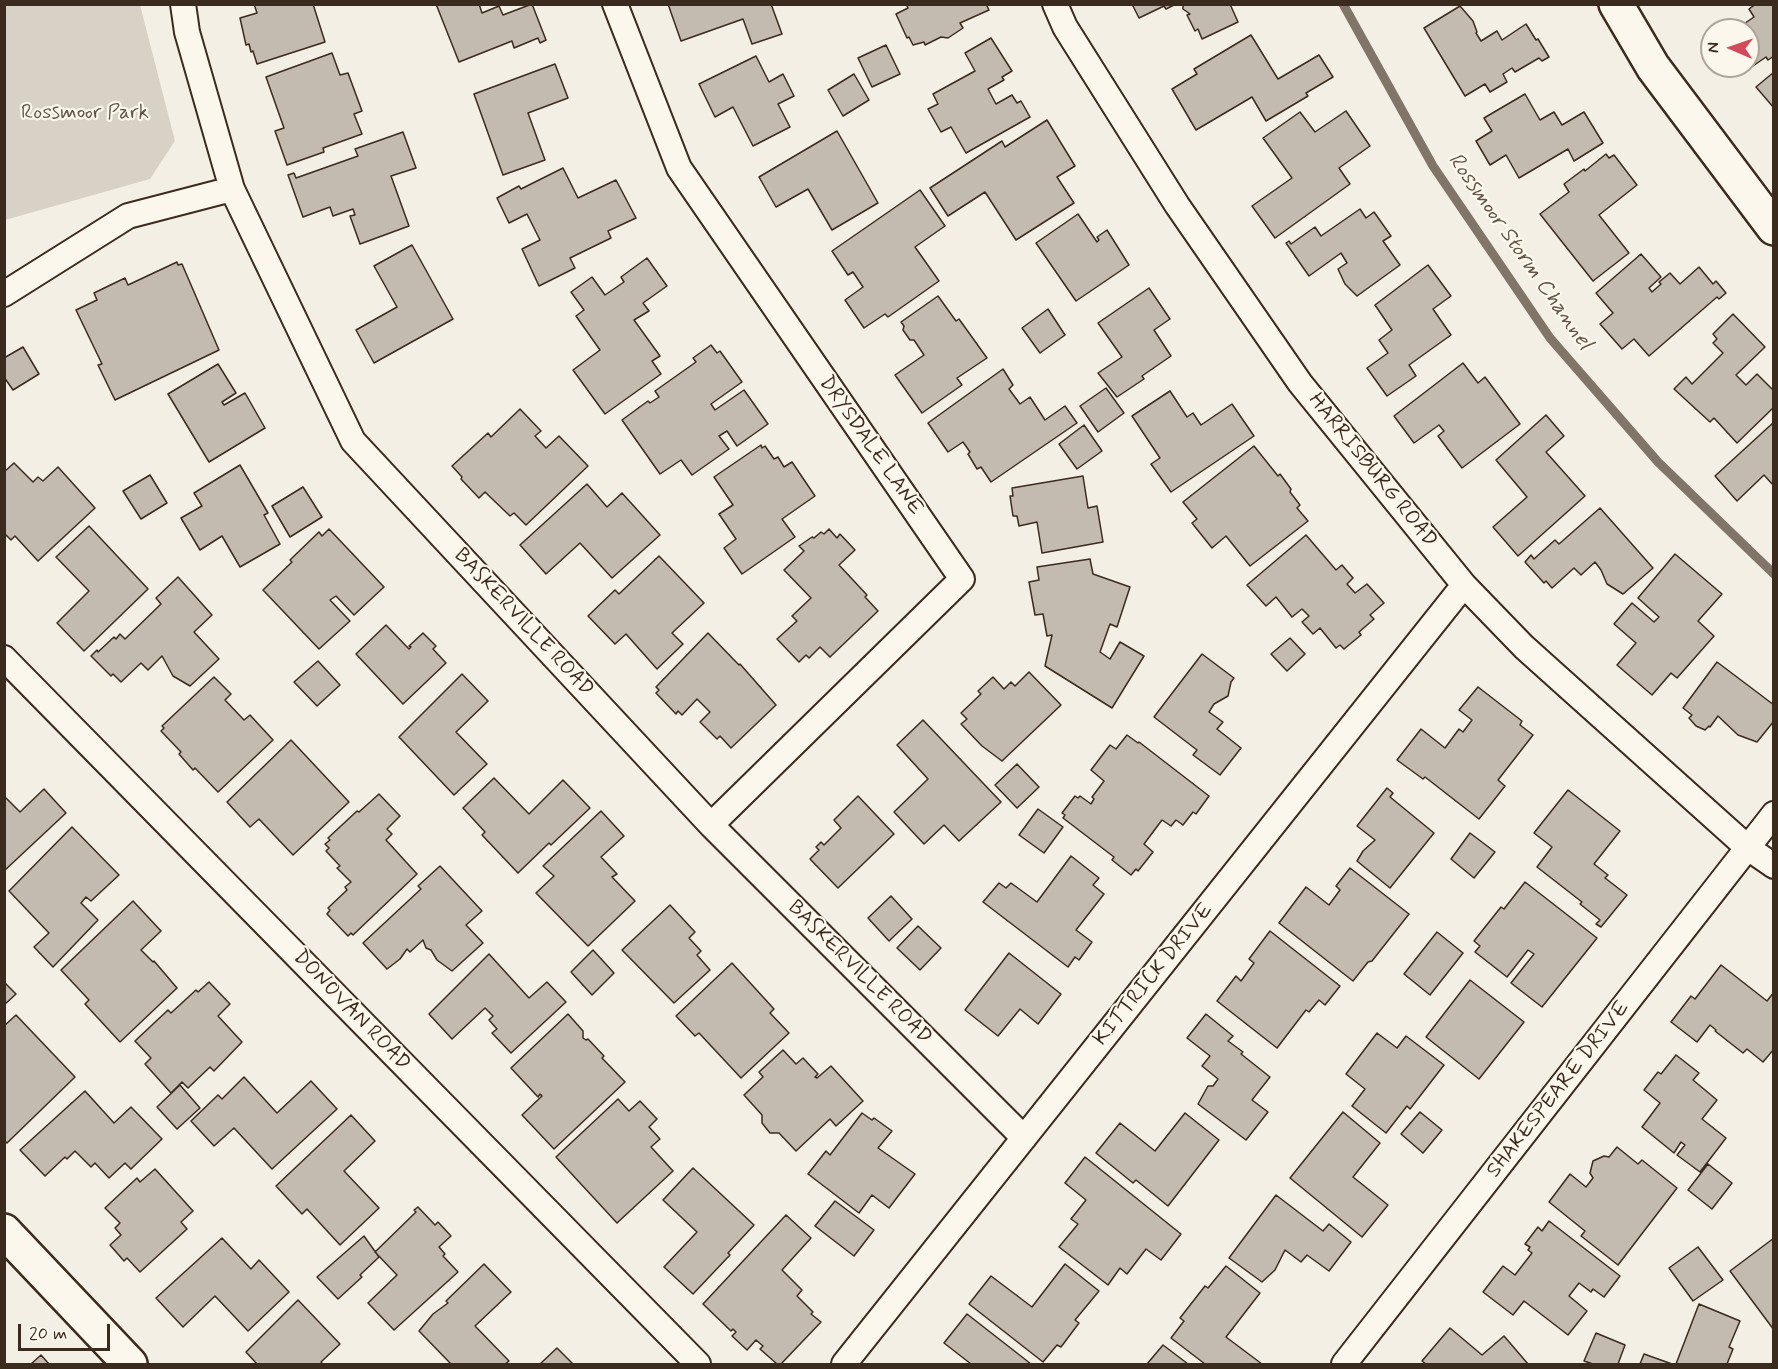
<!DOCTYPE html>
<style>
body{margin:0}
#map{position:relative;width:1778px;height:1369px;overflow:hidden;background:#f3efe4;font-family:Mynerve,sans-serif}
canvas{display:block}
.frame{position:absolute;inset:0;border:6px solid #3b2a1e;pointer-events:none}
.north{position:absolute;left:1700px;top:18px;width:60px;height:60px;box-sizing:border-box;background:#fbf7ec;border:2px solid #aea59a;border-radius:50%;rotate:272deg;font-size:16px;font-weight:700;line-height:24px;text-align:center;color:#3b2a1e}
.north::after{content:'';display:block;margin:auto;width:21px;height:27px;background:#d1495b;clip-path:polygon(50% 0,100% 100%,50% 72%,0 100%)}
.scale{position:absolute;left:18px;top:1324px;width:92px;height:27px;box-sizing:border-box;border:3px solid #3b2a1e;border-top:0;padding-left:8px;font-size:18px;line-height:21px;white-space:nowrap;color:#3b2a1e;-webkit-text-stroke:4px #fbf7ec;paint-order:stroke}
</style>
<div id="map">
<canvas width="1778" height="1369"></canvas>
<div class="frame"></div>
<div class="north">N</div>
<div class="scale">20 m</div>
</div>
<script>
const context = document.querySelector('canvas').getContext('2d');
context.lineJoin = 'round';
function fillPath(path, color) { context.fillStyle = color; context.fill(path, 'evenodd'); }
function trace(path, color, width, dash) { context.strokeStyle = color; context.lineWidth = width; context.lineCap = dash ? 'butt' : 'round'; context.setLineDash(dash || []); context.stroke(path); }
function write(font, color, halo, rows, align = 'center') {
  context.font = font + ' Mynerve,sans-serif'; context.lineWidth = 4.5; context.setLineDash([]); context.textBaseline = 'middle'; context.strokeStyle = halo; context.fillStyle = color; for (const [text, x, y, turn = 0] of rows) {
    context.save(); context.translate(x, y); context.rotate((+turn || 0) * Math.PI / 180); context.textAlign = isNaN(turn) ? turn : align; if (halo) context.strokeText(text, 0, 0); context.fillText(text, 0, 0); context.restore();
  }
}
fillPath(new Path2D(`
 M5 4 140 5 175 141 150 179 5 220Z`), '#d8d1c6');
trace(new Path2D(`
 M1343 4 1433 166 1550 338 1658 462 1774 574`), '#817468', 9);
const building = new Path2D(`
 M254 4H313L325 42 257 64 253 51 251 52 249 44 246 45 240 18 257 13Z
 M436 4H479L482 13 499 6 503 15 532 4 546 40 540 43 538 38 514 48 512 41 459 62Z
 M668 4H771L782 34 752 44 743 19 681 41Z
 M906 4H986L989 10 960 23 963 28 948 38 941 37 925 45 924 42 913 45 909 37 907 38 896 14 908 8Z
 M1132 4H1176L1166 9 1164 6 1139 18Z
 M1183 4H1230L1238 22 1202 39 1198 29 1195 31 1187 15 1190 14 1183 9Z
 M1756 4H1774V56L1768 60 1766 57 1750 68 1748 65V30H1735L1754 17 1749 9Z
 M1460 6 1473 21 1477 32 1476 33 1481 41 1497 31 1502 40 1526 24 1536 40 1538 39 1549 57 1542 61 1539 58 1515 72 1512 68 1503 74 1507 82 1490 92 1485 84 1465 96 1424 28Z
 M1251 35 1278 79 1319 55 1333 77 1306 93 1308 96 1266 121 1252 97 1196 130 1172 89 1197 74 1194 69Z
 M991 38 1012 71 1002 77 1004 80 988 89 996 104 1012 95 1017 103 1021 101 1030 117 966 153 951 127 941 132 928 109 938 104 933 94 975 71 965 53Z
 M886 45 900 74 872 87 858 58Z
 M332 53 340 75 348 73 362 111 354 114 362 134 323 148 324 152 287 165 275 131 284 128 266 77Z
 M756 56 769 82 783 74 794 96 778 104 790 127 753 146 733 107 715 117 699 84Z
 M555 64 568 98 528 113 545 160 503 175 474 94Z
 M1774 72V108L1756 87Z
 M854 74 869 100 843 116 828 90Z
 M1525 94 1540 120 1554 112 1562 125 1584 112 1603 143 1574 161 1568 149 1519 178 1506 155 1490 165 1476 141 1492 131 1484 118Z
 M1346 111 1370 146 1339 168 1350 184 1275 238 1252 206 1292 178 1263 138 1300 112 1315 132Z
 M1047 120 1075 166 1057 177 1074 203 1016 240 985 192 948 216 930 188 1002 141 1005 147Z
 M837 131 878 203 832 230 808 189 776 207 759 177Z
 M403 132 416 168 391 176 409 226 360 244 350 216 355 215 353 209 333 216 330 207 303 217 288 175 294 173 296 178 358 156 355 149Z
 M1606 154 1609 158 1614 155 1637 185 1599 215 1629 253 1593 281 1540 214 1569 192 1564 184 1584 169 1585 171Z
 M563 168 578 198 616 180 636 218 608 231 611 238 570 258 575 268 539 286 522 249 540 240 527 214 509 223 497 198 519 186 521 189Z
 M920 190 945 226 915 247 939 281 888 317 885 314 864 328 845 300 863 287 853 272 848 275 832 251Z
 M1360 209 1366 218 1374 212 1391 236 1383 241 1400 265 1357 296 1345 284 1338 269 1347 263 1341 253 1309 276 1286 243 1289 241 1291 244 1315 227 1321 236Z
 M1078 214 1097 242 1099 240 1097 237 1107 230 1129 265 1076 301 1036 243Z
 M412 245 453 319 374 363 356 330 397 307 374 266Z
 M1641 254 1661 277 1649 288 1652 292 1661 284 1659 282 1670 273 1680 284 1699 267 1713 284 1716 281 1726 293 1719 299 1717 297 1649 356 1634 339 1622 349 1600 324 1613 313 1596 293Z
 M647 258 667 286 643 303 649 311 634 320 660 356 652 361 661 374 605 414 573 370 600 350 576 316 584 310 571 292 592 277 605 295 624 282 621 277Z
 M177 262 178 265 182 264 219 350 115 400 98 365 102 364 76 310 97 300 94 293 125 278 128 285Z
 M1428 265 1451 296 1433 309 1451 335 1409 365 1416 376 1387 396 1367 368 1388 353 1379 340 1392 330 1375 305Z
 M1149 288 1170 319 1154 330 1171 356 1142 376 1144 379 1117 397 1098 373 1122 357 1098 323Z
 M938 296 956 321 959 319 987 358 957 378 962 385 922 413 895 375 924 355 914 340H910L903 330 904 326 901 322Z
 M1048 309 1065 335 1040 353 1022 328Z
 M1733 314 1765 347 1736 375 1746 385 1757 374 1774 391V407L1737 443 1714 418 1710 422 1674 389 1686 377 1692 384 1723 353 1713 343 1717 339 1713 334Z
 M711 345 717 353 720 351 742 382 711 404 715 410 744 390 768 424 737 446 727 431 719 436 729 449 692 475 681 460 660 474 622 420 648 401 650 403 659 397 655 391 696 362 693 358Z
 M23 347 39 374 13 390 4 377V358Z
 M1463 363 1478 383 1485 377 1520 424 1462 468 1438 436 1444 431 1439 425 1414 443 1394 416Z
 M218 364 236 393 222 402 224 405 245 393 265 428 209 462 168 394Z
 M1003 369 1013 385 1009 389 1020 404 1030 397 1045 420 1065 406 1077 423 991 482 981 467 977 469 968 454 970 452 963 442 948 452 928 423Z
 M1106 388 1124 413 1098 432 1080 406Z
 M1170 391 1187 417 1193 413 1201 425 1232 404 1254 436 1171 492 1151 464 1160 458 1132 416Z
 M520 409 541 431 535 436 546 448 559 436 588 466 526 525 514 513 510 516 485 492 479 498 461 479 462 477 452 466 488 433 491 437Z
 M1546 415 1564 436 1546 452 1585 496 1518 556 1493 527 1527 497 1496 460Z
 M1774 422V486L1764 475 1737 501 1715 476Z
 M1084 425 1102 451 1077 469 1059 444Z
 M761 445 762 448 765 446 774 459 778 457 784 467 792 462 815 496 782 519 795 537 742 574 724 548 736 539 719 514 733 505 714 477Z
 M1254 446 1278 476 1280 474 1291 489 1290 492 1300 505 1297 508 1308 521 1250 566 1226 536 1212 548 1192 523 1197 519 1183 502Z
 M14 463 33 482 38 477 43 481 58 467 95 508 38 561 15 536 11 540 4 533V472Z
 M240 465 268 513 264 515 280 544 240 567 222 536 200 550 181 518 202 506 194 493Z
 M150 475 167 503 141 519 123 491Z
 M1083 476 1088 508 1097 506 1103 542 1042 553 1037 522 1019 526 1017 516H1013L1010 496H1013L1012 488Z
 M587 484 607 507 622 493 660 535 612 578 580 543 546 574 520 545Z
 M303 487 322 517 290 537 272 506Z
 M1600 508 1653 568 1623 594 1607 584 1601 570 1595 562 1581 575 1574 568 1552 588 1546 581 1544 583 1525 562 1531 555 1534 559 1555 540 1559 544Z
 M89 526 148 589 84 651 57 623 89 591 56 557Z
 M329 529 384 587 354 615 336 596 330 600 350 621 319 649 263 590 292 562 290 560 319 532 322 536Z
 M829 529 837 538 840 534 855 550 839 565 867 595 865 597 878 611 830 657 820 647 809 658 806 655 799 662 777 639 797 621 792 616 811 598 784 570 804 551 799 546 812 537 814 538 821 532 824 534Z
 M1306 535 1336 570 1342 565 1353 578 1347 584 1355 593 1367 584 1384 603 1370 615 1374 619 1359 632 1361 635 1344 649 1340 645 1336 648 1320 628 1313 634 1302 622 1309 616 1302 609 1292 617 1276 597 1266 606 1247 585Z
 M1675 554 1722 594 1698 621 1714 636 1677 678 1671 673 1652 695 1617 665 1636 643 1614 624 1632 603 1654 622 1659 617 1638 598Z
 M659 556 704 603 672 633 683 644 657 669 626 634 615 644 588 616 615 590 619 594Z
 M1090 559 1093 574 1130 587 1117 627 1110 624 1100 652 1110 659 1120 642 1144 656 1112 708 1045 666 1052 635 1047 636 1043 614 1035 615 1029 582 1039 580 1037 567Z
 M178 577 212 615 194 632 219 659 190 686 173 676 162 656 148 670 141 663 121 682 113 674 111 676 91 656 97 650 98 652 114 637 116 639 120 634 125 639 161 604 156 598Z
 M386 625 409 649 411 647 409 646 423 633 436 646 433 649 446 663 403 704 356 654Z
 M708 633 739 665 740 664 776 705 731 748 720 736 717 739 700 722 710 712 697 699 682 715 678 711 676 714 656 693 659 690 656 687Z
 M1290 638 1305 654 1287 671 1271 654Z
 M1202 654 1234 678 1231 682 1228 696 1214 704 1209 712 1223 722 1217 729 1241 748 1220 775 1193 755 1197 750 1154 717Z
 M318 661 340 685 317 706 294 682Z
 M1717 662 1774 705V721L1757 742 1738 735 1718 716 1710 727 1709 726 1705 730 1696 726 1689 718 1692 715 1683 708Z
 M1029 672 1061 705 1002 761 982 746 961 724 967 719 961 713 981 694 978 691 993 677 1004 689 1011 682 1015 686Z
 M462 674 488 701 456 732 487 764 454 795 399 737Z
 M214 677 231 694 225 700 244 720 250 715 273 740 218 792 195 768 193 770 179 754 181 752 161 731 164 728 162 726Z
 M1478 687 1522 721 1520 725 1533 735 1498 780 1505 786 1479 819 1425 777 1423 779 1397 760 1421 729 1445 748 1459 729 1463 732 1472 720 1459 710Z
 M923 720 1001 802 959 841 944 825 924 844 894 812 928 779 897 745Z
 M1127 735 1138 743 1139 742 1209 796 1196 814 1193 812 1183 825 1176 820 1171 826 1162 820 1144 844 1153 852 1138 871 1136 869 1131 875 1112 860 1114 857 1063 818 1065 815 1062 813 1075 796 1078 798 1080 796 1091 804 1094 799 1092 797 1104 781 1091 770 1110 745 1116 749Z
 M291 740 349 802 293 855 259 819 250 827 227 802Z
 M1017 764 1039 787 1017 808 995 785Z
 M494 778 529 814 563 780 590 808 551 845 549 843 518 873 482 835 485 832 463 808Z
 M1387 788 1393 793 1390 797 1434 833 1390 888 1357 861 1363 851 1375 840 1357 826Z
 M44 789 66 813 4 871V796L20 812Z
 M1568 790 1620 831 1594 864 1608 875 1605 878 1627 895 1601 927 1596 924 1600 920 1580 904 1582 902 1537 867 1552 847 1534 833Z
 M379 794 400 816 387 829 392 834 386 840 417 874 353 935 351 933 348 936 327 914 330 910 328 908 347 890 345 887 351 882 337 868 340 866 326 851 329 848 325 844 330 840 328 838 357 811 359 812Z
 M858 796 894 834 838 888 810 859 819 850 816 847 821 842 824 845 841 828 834 820Z
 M1038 809 1063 827 1044 853 1019 835Z
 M601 811 624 836 601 857 617 874 612 877 635 901 588 946 536 893 554 876 543 866Z
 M72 827 119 875 91 901 86 897 81 903 98 920 53 967 34 947 49 933 9 891Z
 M1470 833 1495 852 1474 878 1451 859Z
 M1071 856 1099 878 1093 885 1104 894 1076 930 1092 942 1079 960 1075 957 1068 967 983 902 999 883 1006 888 1011 883 1037 902Z
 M440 866 482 911 466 925 483 943 452 971 437 960 431 950 426 948 423 940 410 952 407 949 400 959 387 969 363 943 421 889 418 886Z
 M1350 868 1409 914 1372 961 1368 962 1353 981 1279 923 1306 887 1329 905 1340 890 1336 886Z
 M1525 882 1597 938 1542 1007 1511 983 1534 954 1528 950 1507 977 1475 952 1480 946 1474 941 1501 907 1504 909Z
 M891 896 912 919 889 941 868 918Z
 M133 901 161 931 141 950 153 962 154 961 177 988 120 1042 85 1004 89 1000 61 970Z
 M670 905 695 932 689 938 701 951 697 955 710 970 674 1003 622 950Z
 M918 926 941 948 920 970 897 948Z
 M1270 931 1340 986 1325 1005 1319 1000 1309 1012 1306 1010 1277 1048 1217 1001 1236 976 1241 981 1254 963 1249 959Z
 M1437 932 1463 953 1430 995 1404 974Z
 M593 950 614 973 592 995 571 972Z
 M1009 953 1061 994 1038 1024 1020 1009 998 1036 965 1010Z
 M489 954 529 998 547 982 566 1002 511 1053 492 1033 497 1029 489 1020 493 1016 485 1008 452 1039 429 1014Z
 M732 963 774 1009 770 1013 789 1033 741 1078 699 1033 695 1036 676 1016Z
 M1721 965 1767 1001 1774 992V1049L1763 1062 1747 1049 1743 1053 1715 1031 1716 1030 1710 1025 1697 1042 1671 1022 1691 996 1695 999Z
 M1470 980 1524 1022 1479 1079 1426 1037Z
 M4 982 16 994 4 1005Z
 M209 982 230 1004 218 1016 242 1042 214 1071 210 1067 188 1088 182 1082 171 1093 145 1064 151 1058 135 1041 168 1010 171 1013 196 990 198 992Z
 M568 1014 583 1031V1038L586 1040 588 1039 604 1056 602 1058 625 1082 554 1149 522 1115 542 1096 540 1094 538 1097 511 1068Z
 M1206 1014 1233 1036 1228 1041 1243 1052 1241 1054 1270 1077 1252 1100 1268 1112 1246 1140 1198 1104 1208 1086H1213L1218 1079 1202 1066 1210 1056 1187 1038Z
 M16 1015 75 1077 7 1143 4 1140V1026Z
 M1377 1033 1397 1048 1406 1036 1444 1065 1410 1109 1407 1106 1386 1133 1352 1106 1365 1089 1346 1074Z
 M783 1050 796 1064 803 1058 818 1074 815 1077 817 1078 831 1066 863 1101 836 1126 830 1119 796 1151 779 1133H770L762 1123V1115L744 1095 763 1077 759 1072Z
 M1676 1055 1699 1073 1693 1080 1717 1100 1702 1119 1726 1138 1700 1172 1677 1155 1685 1145 1681 1142 1674 1153 1642 1127 1660 1103 1644 1090 1658 1072 1661 1074Z
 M244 1077 277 1113 311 1081 337 1109 272 1169 234 1128 214 1146 191 1121 218 1095 222 1099Z
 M180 1085 200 1108 177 1129 157 1107Z
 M85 1091 114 1123 131 1107 162 1139 131 1169 125 1163 109 1178 95 1163 91 1167 75 1151 67 1159 65 1157 45 1176 20 1150Z
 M618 1099 629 1111 640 1101 657 1119 649 1127 660 1139 651 1147 673 1171 617 1223 556 1157Z
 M1343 1112 1380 1143 1353 1177 1388 1205 1362 1237 1290 1178Z
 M1420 1112 1442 1130 1423 1153 1401 1134Z
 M862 1113 872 1120 874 1118 892 1131 878 1148 915 1174 889 1208 872 1195 859 1213 808 1174 826 1151 830 1155Z
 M1185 1113 1219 1140 1168 1206 1136 1180 1133 1183 1096 1153 1120 1123 1155 1151Z
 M351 1115 375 1141 344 1171 379 1208 340 1245 307 1209 302 1214 276 1186Z
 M1617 1147 1638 1164 1642 1160 1677 1188 1618 1265 1581 1236 1585 1231 1549 1202 1570 1174 1586 1187 1593 1178 1590 1173 1593 1161 1604 1156 1609 1157Z
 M1085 1157 1181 1234 1161 1260 1146 1249 1127 1274 1120 1268 1108 1285 1059 1247 1078 1224 1071 1219 1086 1200 1065 1183Z
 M1708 1164 1732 1183 1712 1209 1688 1190Z
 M693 1168 754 1225 728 1253 730 1255 693 1294 664 1267 697 1232 663 1200Z
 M155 1169 193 1211 181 1222 187 1229 140 1272 127 1258 124 1261 110 1245 121 1235 115 1228 120 1223 105 1208 137 1178 140 1182Z
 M1276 1195 1323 1231 1329 1224 1351 1242 1329 1271 1307 1255 1301 1262 1285 1250 1275 1270 1262 1282 1229 1258Z
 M835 1201 874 1230 854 1256 815 1226Z
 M418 1207 435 1225 438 1222 451 1236 439 1247 445 1254 443 1256 458 1272 394 1330 368 1303 397 1275 375 1252 416 1212 414 1210Z
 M786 1215 811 1238 782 1270 802 1290 797 1296 813 1312 811 1314 821 1322 781 1364H777L760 1349 763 1346 756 1340 747 1350 732 1336 736 1332 733 1329 731 1331 703 1304Z
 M1549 1221 1620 1276 1604 1297 1593 1289 1591 1292 1579 1283 1569 1296 1587 1311 1568 1335 1524 1301 1513 1315 1483 1292 1503 1266 1515 1275 1532 1253 1528 1250 1530 1247 1525 1244 1538 1227 1542 1231Z
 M364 1236 379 1257 360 1275 362 1277 338 1299 317 1277Z
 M222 1238 251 1269 259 1260 289 1292 248 1331 215 1296 183 1327 156 1298Z
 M1774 1238V1330L1730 1271Z
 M1698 1247 1723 1280 1693 1301 1669 1268Z
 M484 1264 511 1292 475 1326 509 1361 505 1364H451L419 1331 433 1314 448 1303 446 1301Z
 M1065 1264 1099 1291 1075 1320 1079 1323 1061 1347 1057 1345 1043 1362 969 1304 991 1276 1032 1307Z
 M1226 1266 1260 1293 1226 1337 1262 1364H1205L1171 1338 1184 1321 1180 1318 1205 1286 1208 1288Z
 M298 1300 340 1344 321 1362 323 1364H257L246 1352Z
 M1699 1304 1740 1321 1729 1347 1733 1349 1727 1364H1676Z
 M967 1314 1031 1364H971L944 1343Z
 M1450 1328 1482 1355 1504 1336 1528 1364H1426L1422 1361Z
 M1596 1333 1625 1345 1618 1364H1593L1584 1361Z
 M1163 1345 1188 1364H1147Z
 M557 1348 573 1364H540Z
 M1644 1354 1672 1364H1640Z
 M41 1355 49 1364H31Z`);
fillPath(building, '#c3bbb0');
trace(building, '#3b2a1e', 1.5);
const street = new Path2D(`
 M183 4 187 32 232 189 353 441 711 825 1024 1138
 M615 4 679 168 962 579 711 825
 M1055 4 1065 27 1177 205 1300 383 1464 585 1524 647 1748 848 1774 866
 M4 294 128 216 232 189
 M4 658 698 1364
 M844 1364 1464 585
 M1344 1364 1774 814`);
const secondary = new Path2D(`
 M1616 4 1653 67 1774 228
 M4 1231 130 1364`);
trace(street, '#3b2a1e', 28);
trace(secondary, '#3b2a1e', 38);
trace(street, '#fbf7ec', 24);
trace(secondary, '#fbf7ec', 33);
write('21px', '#625448', '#fbf7ec', [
 ["Rossmoor Park",85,114]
]);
write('21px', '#3b2a1e', '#fbf7ec', [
 ["DRYSDALE LANE",870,446,55],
 ["HARRISBURG ROAD",1372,471,51],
 ["BASKERVILLE ROAD",523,623,47],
 ["BASKERVILLE ROAD",859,973,45],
 ["KITTRICK DRIVE",1154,975,-51],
 ["DONOVAN ROAD",351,1011,46],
 ["SHAKESPEARE DRIVE",1559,1090,-52]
]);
write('italic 22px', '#645549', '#fbf7ec', [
 ["Rossmoor Storm Channel",1519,252,55]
]);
</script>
